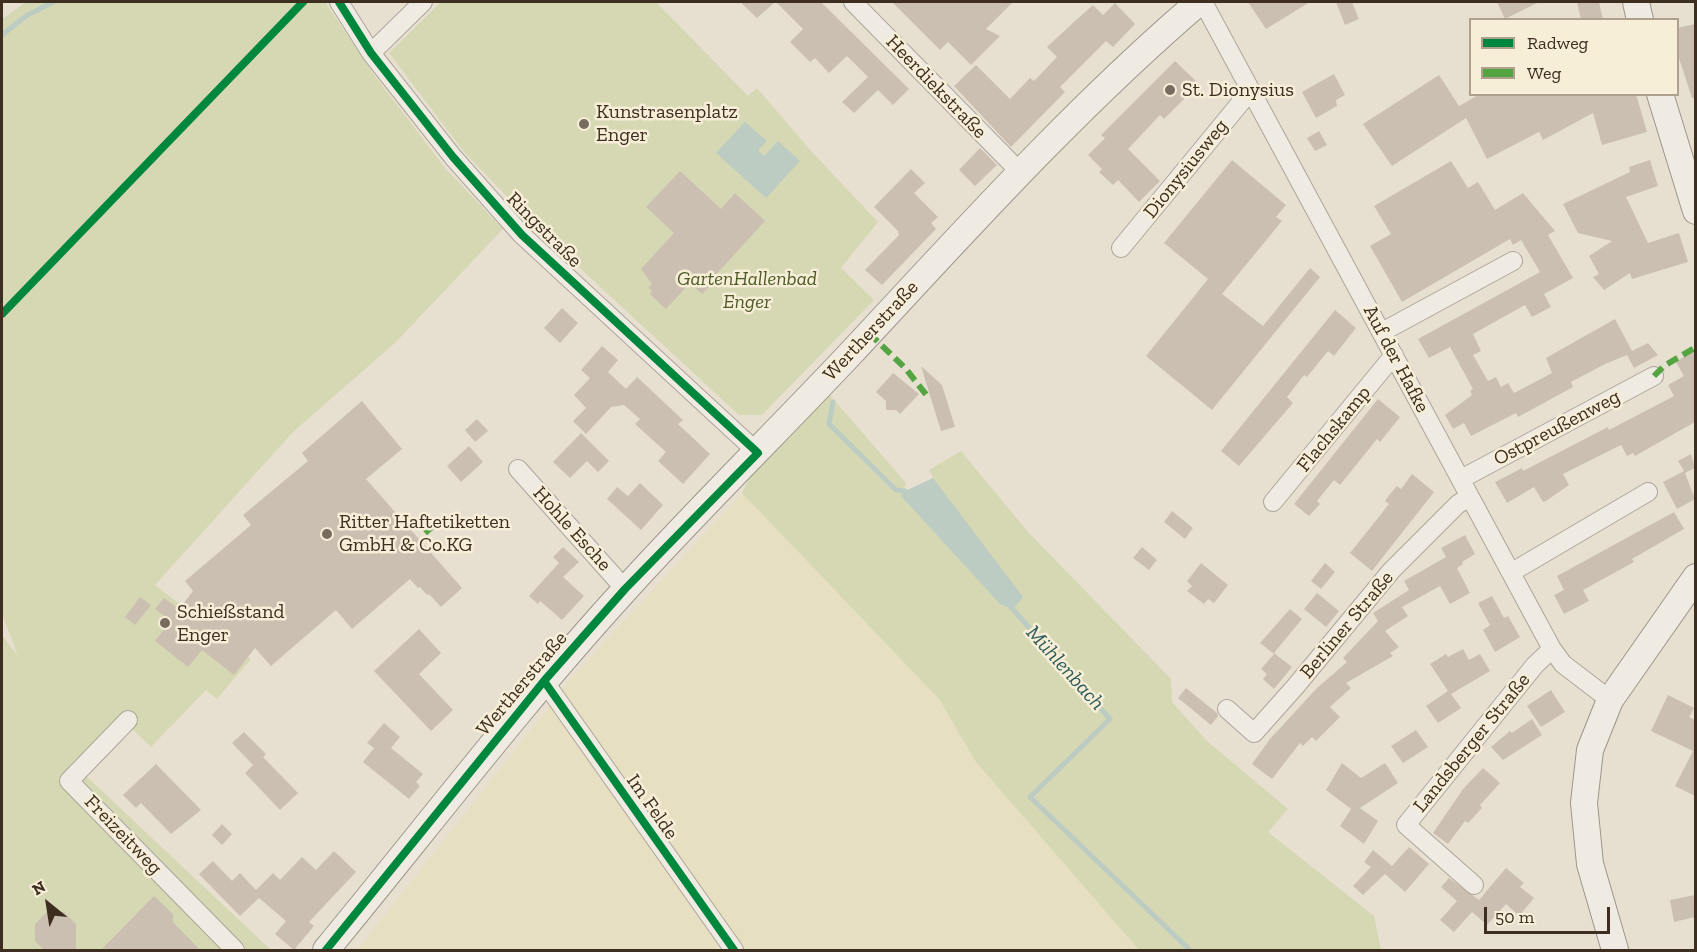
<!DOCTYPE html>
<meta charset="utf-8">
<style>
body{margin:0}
#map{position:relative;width:1697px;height:952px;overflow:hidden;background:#e7e0d1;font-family:"Zilla Slab",serif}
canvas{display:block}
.frame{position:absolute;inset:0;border:3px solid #3d2e20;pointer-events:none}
.legend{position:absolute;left:1469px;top:18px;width:210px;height:78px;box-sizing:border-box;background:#f7eed8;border:2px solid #ada18e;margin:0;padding:8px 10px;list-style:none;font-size:18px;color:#3d2e20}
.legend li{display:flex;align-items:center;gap:12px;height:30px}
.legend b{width:30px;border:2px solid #ada18e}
.north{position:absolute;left:18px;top:874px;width:60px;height:60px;-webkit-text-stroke:4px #f7eed8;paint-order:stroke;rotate:330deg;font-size:16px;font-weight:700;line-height:24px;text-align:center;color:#3d2e20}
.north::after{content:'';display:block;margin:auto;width:21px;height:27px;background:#3d2e20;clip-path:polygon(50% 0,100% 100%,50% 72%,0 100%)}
.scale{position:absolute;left:1484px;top:907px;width:126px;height:27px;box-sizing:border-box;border:3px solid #3d2e20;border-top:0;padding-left:8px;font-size:18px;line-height:21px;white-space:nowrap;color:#3d2e20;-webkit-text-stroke:4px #f7eed8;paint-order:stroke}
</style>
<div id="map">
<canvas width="1697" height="952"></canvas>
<div class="frame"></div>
<ul class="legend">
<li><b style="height:8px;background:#00873e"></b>Radweg</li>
<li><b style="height:8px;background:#54a441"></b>Weg</li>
</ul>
<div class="north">N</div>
<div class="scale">50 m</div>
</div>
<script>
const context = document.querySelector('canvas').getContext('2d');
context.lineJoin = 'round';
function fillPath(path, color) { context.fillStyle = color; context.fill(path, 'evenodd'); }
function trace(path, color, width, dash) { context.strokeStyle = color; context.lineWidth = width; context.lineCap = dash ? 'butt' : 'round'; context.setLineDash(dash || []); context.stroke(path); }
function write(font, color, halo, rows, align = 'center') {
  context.font = font + ' "Zilla Slab",serif'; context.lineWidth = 5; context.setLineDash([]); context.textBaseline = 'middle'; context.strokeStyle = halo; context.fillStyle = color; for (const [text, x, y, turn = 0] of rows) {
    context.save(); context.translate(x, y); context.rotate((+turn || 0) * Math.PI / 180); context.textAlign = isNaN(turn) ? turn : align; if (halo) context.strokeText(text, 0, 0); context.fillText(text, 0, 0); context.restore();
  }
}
fillPath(new Path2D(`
 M742 493 939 699 976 762 1139 950H744L561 690Z
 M550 706 723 950H357Z`), '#e6dfc2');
fillPath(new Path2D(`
 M26 2H325L372 72 445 168 503 229 396 342 293 432 155 585 251 659 217 699 206 690 151 747 130 727 84 774 271 950H2V635L18 656 2 614V19Z
 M441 2H656L748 96 757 88 812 152 878 222 841 268 874 300 762 415H739L544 235 464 152 389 53Z
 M829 394 906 483 902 497 1000 603 929 470 961 451 1029 533 1171 679 1172 702 1207 741 1288 809 1268 832 1374 916 1381 950H1139L976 762 939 699 742 493 754 469Z`), '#d6d7b3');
fillPath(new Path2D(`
 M745 122 767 141 758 150 764 156 778 141 800 161 766 198 716 153Z
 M933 478 1023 597 1013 609 1000 604 901 496 905 491Z`), '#bcccc2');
trace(new Path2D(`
 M2 35 26 16 53 2
 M833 402 829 424 896 490 905 491 909 495
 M1010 606 1110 719 1030 797 1190 950`), '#bcccc2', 5);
fillPath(new Path2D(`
 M740 2H775L757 18Z
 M776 2H821L909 89 893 105 878 90 854 113 842 102 868 77 847 56 829 73 815 58 810 62 790 42 803 29Z
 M892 2H1013L986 29 1000 36 971 65 948 42 940 50Z
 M1248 2H1310L1266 29Z
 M1336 2H1352L1359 19 1345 25Z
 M1497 2H1539L1505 19Z
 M1577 2H1599L1603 20H1581Z
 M1115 3 1135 24 1113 47 1106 41 1060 87 1065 92 1011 147 954 86 976 65 1010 99 1030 78 1034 81 1057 57 1047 47 1075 21 1093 5 1103 15Z
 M1695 24V98H1692L1677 52V28Z
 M1175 61 1199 84 1164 119 1160 115 1128 149 1160 181 1139 202 1118 180 1113 185 1099 172 1102 169 1088 155 1105 138 1101 135Z
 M1334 74 1345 95 1336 100 1337 106 1316 118 1302 92Z
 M1439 75 1459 106 1480 94H1636L1647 132 1602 145 1593 113 1543 140 1539 132 1487 159 1466 118 1392 166 1363 124Z
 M1319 131 1327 145 1315 151 1307 138Z
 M980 148 997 165 975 186 959 170Z
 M1232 160 1286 205 1276 217 1282 221 1222 294 1263 326 1310 268 1320 277 1212 410 1146 356 1208 279 1164 243Z
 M1650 160 1658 186 1626 197 1648 243 1679 233 1688 262 1632 279 1630 273 1604 290 1593 277 1599 274 1589 256 1612 241 1578 233 1563 204 1630 172 1629 167Z
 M1451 161 1468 188 1478 182 1495 210 1523 193 1555 231 1548 235 1573 278 1544 294 1551 307 1532 317 1525 305 1473 334 1481 351 1473 355 1488 381 1496 377 1501 387 1508 383 1514 393 1552 373 1546 358 1615 319 1632 351 1648 343 1658 355 1634 368 1627 355 1605 364 1571 382 1573 387 1518 417 1516 413 1471 436 1464 423 1453 429 1445 415 1472 395 1470 391 1473 389 1450 347 1429 358 1418 339 1540 272 1521 240 1513 245 1510 239 1402 302 1370 246 1391 234 1374 206Z
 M911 169 925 183 914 193 938 217 931 223 936 229 882 285 865 270 899 235 898 231 874 207Z
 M680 171 721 209 735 193 765 221 710 281 712 283 702 294 690 283 666 309 650 294 652 291 648 288 652 284 641 269 674 233 646 207Z
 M562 308 578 323 560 343 544 328Z
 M1335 310 1356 328 1334 356 1328 351 1307 377 1304 375 1287 397 1293 403 1239 466 1221 451Z
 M602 346 618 360 608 372 626 389 637 377 683 420 678 424 710 454 683 484 658 461 666 452 635 424 640 419 624 405 611 407 586 434 573 421 586 408 574 395 590 378 581 370Z
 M1695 350V422L1635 456 1633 453 1627 456 1621 445 1563 474 1569 485 1546 501 1543 502 1534 487 1507 503 1495 482 1522 468 1523 471 1608 427 1609 430 1674 396 1668 385 1684 376 1676 362Z
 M921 366 942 385 955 427 941 431Z
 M893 373 919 394 900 414 896 410H886V401L876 392Z
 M1378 399 1400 417 1380 442 1377 439 1340 485 1334 480 1317 501 1320 504 1309 516 1294 504Z
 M362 401 402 449 366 479 462 588 441 607 429 594 427 595 420 587 418 588 410 579 352 629 336 610 271 666 255 648 234 675 202 650 188 667 155 641 171 621 155 609 164 598 179 609 193 591 185 581 251 525 243 515 308 461 302 453Z
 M477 419 488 431 475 442 465 430Z
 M581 433 609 461 598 472 587 461 570 478 553 462Z
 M469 446 483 462 461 482 447 466Z
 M1691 454 1695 468 1685 473 1695 499 1677 509 1663 482 1684 471 1678 461Z
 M1412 474 1434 492 1372 571 1350 553 1389 504 1385 501 1390 494 1397 486 1401 489Z
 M640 483 663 505 641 530 607 499 617 487 628 496Z
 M1172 511 1193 528 1185 539 1164 522Z
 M1674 512 1684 529 1632 559 1634 562 1583 590 1589 601 1564 614 1554 595 1564 590 1557 576Z
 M1465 535 1475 554 1462 562 1463 564 1457 568 1470 593 1450 604 1440 586 1402 607 1408 616 1385 631 1399 647 1390 653 1393 656 1346 683 1351 688 1330 707 1340 717 1316 741 1312 737 1303 746 1300 743 1272 779 1252 764 1270 739 1316 689 1347 662 1343 658 1378 621 1373 613 1409 590 1404 581 1446 557 1441 548Z
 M563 547 579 562 563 577 584 596 562 620 540 601 538 604 529 596 559 563 553 557Z
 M1142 547 1157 560 1149 570 1133 558Z
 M1201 563 1228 585 1214 603 1208 599 1204 604 1187 591 1192 586 1187 581Z
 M1325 563 1335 572 1321 589 1311 581Z
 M1317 593 1339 611 1326 627 1304 609Z
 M1492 596 1504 618 1508 616 1520 637 1495 652 1483 630 1490 625 1478 603Z
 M140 597 151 605 135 625 125 617Z
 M1290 609 1302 619 1274 653 1292 667 1274 689 1263 679 1267 674 1261 669 1274 654 1260 643Z
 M419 629 441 653 419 674 453 710 431 731 374 671Z
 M1463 649 1469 660 1480 654 1490 671 1451 694 1461 708 1438 723 1426 706 1448 691 1430 664 1446 654 1448 657Z
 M1186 688 1217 713 1218 716 1211 725 1178 698Z
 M1551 690 1565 712 1541 727 1527 706Z
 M1668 695 1694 708 1689 717 1695 720V796L1675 786 1693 751 1651 731Z
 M1532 719 1542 735 1503 760 1491 747 1510 731 1512 733Z
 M384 723 400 737 391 748 423 774 416 782 420 786 409 799 363 762 374 748 367 743Z
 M1416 730 1428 747 1403 763 1391 746Z
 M244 732 266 754 263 757 298 793 280 810 245 773 253 765 232 743Z
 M1342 763 1361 778 1385 763 1398 783 1360 808 1378 821 1364 844 1340 826 1351 809 1326 790Z
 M156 764 201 810 171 834 141 803 136 808 123 795Z
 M1483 768 1500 783 1480 805 1482 808 1468 823 1465 821 1448 844 1433 833 1463 789Z
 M222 824 232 834 222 845 212 835Z
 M1409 847 1429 864 1405 892 1385 874 1389 870 1363 895 1353 886 1371 867 1364 862 1373 850 1392 866Z
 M334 851 356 872 309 922 314 926 294 950 275 934 286 921 259 898 240 916 199 874 213 861 232 881 240 873 256 890 273 873 280 880 302 857 316 870Z
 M1506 868 1524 883 1520 887 1534 898 1519 916 1506 904 1487 925 1472 912 1454 932 1440 920 1457 901 1441 887 1449 878 1479 900Z
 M1695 895V917L1674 922 1670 900Z
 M154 896 173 914V922L201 951H100Z
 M47 912H64L76 924V951H45L35 941V924Z`), '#cbbfb2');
const street = new Path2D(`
 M339 2 371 53 453 157 522 235 758 453
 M853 2 1020 172
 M1203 2 1552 649 1563 664 1610 700
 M371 53 423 2
 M1121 248 1251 90
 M1382 332 1513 261
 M518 469 625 589
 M1461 479 1654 376
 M1273 502 1394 355
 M1512 572 1648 492
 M544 681 734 950
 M1227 709 1254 733 1295 687 1391 571 1458 504 1470 497
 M128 720 69 781 235 950
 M1474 885 1406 825 1535 665 1552 649`);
const secondary = new Path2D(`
 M1636 2 1640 20
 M1660 94 1696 211
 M326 950C425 830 519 706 624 591 698 509 777 432 852 352 964 232 1074 109 1199 2
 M1615 950 1590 864 1584 803 1590 750 1610 700 1696 577`);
trace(street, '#ada599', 20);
trace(secondary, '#9c958a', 28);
trace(street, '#efebe3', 18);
trace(secondary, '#efebe3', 26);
trace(new Path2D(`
 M869 333 906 369 928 397
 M1654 376 1664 366 1696 347
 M425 533 439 521`), '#54a441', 6, [12, 6]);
trace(new Path2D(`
 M2 314 303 2
 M544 681 734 950
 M326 950 544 681 625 589 758 453 522 235 453 157 371 53 339 2`), '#00873e', 8);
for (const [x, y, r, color] of [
 [1170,90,6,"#786c5e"],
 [584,124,6,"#786c5e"],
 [327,534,6,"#786c5e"],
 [165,623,6,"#786c5e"]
]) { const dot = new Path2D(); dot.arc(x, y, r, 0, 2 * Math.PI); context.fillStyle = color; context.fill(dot); trace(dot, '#f7eed8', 2); }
write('20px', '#3d2e20', '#f7eed8', [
 ["Heerdiekstraße",936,87,46],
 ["Dionysiusweg",1186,169,-51],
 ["Ringstraße",544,230,45],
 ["Wertherstraße",871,331,-47],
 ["Auf der Hafke",1396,359,62],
 ["Ostpreußenweg",1557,428,-28],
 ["Flachskamp",1334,429,-51],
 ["Hohle Esche",572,529,48],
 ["Berliner Straße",1347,625,-50],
 ["Wertherstraße",522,684,-50],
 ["Landsberger Straße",1472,743,-51],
 ["Im Felde",652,807,55],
 ["Freizeitweg",123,835,46]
]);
write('20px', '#3d2e20', '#f7eed8', [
 ["St. Dionysius",1182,90],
 ["Kunstrasenplatz",596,112],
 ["Enger",596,135],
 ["Ritter Haftetiketten",339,522],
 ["GmbH & Co.KG",339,545],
 ["Schießstand",177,612],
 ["Enger",177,635]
], 'left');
write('italic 20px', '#4d5a26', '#f7eed8', [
 ["GartenHallenbad",747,279],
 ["Enger",747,302]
]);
write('italic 21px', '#2f5d5a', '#f7eed8', [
 ["Mühlenbach",1065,668,48]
]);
</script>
